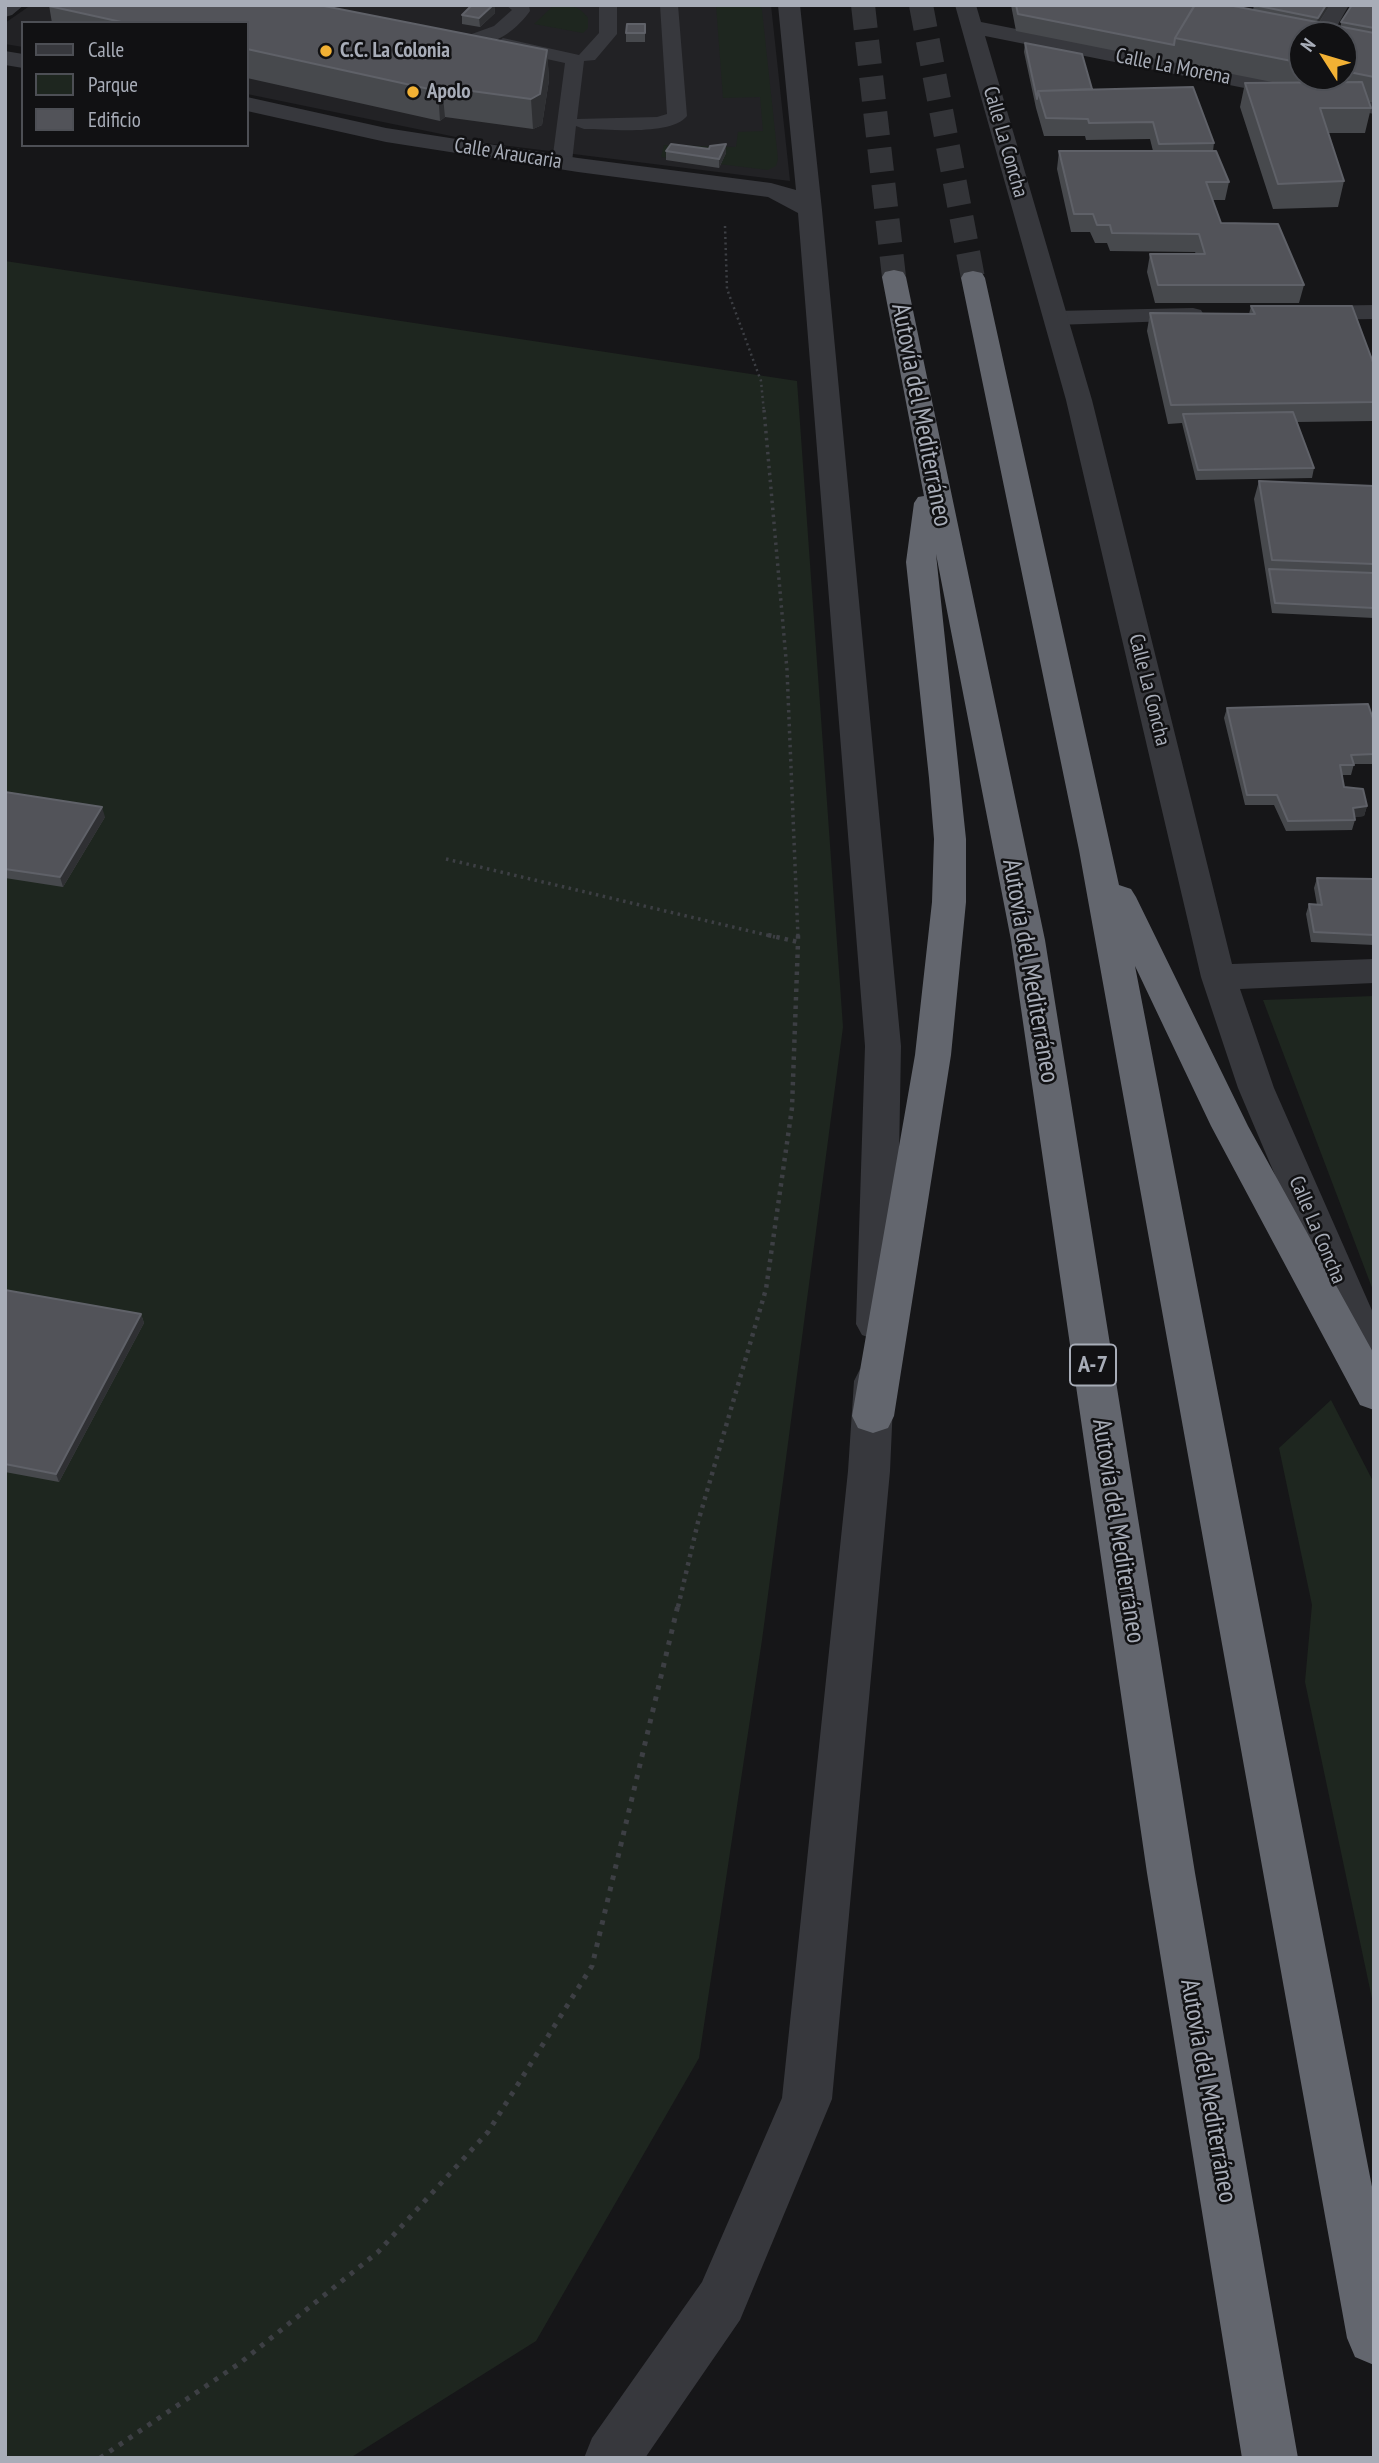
<!DOCTYPE html>
<meta charset="utf-8">
<style>
body{margin:0}
#map{position:relative;width:1379px;height:2463px;overflow:hidden;background:#161618;font-family:"PT Sans Narrow",sans-serif}
canvas{display:block}
.frame{position:absolute;inset:0;border:7px solid #a8adb8;pointer-events:none}
.legend{position:absolute;left:21px;top:21px;width:228px;height:126px;box-sizing:border-box;background:#111113;border:2px solid #4d4f55;margin:0;padding:9px 12px;list-style:none;font-size:21px;color:#a8adb8}
.legend li{display:flex;align-items:center;gap:14px;height:35px}
.legend b{width:35px;border:2px solid #4d4f55}
.north{position:absolute;left:1288px;top:21px;width:70px;height:70px;box-sizing:border-box;background:#111113;border:2px solid #4d4f55;border-radius:50%;rotate:307deg;font-size:19px;font-weight:700;line-height:28px;text-align:center;color:#a8adb8}
.north::after{content:'';display:block;margin:auto;width:24px;height:32px;background:#f2b134;clip-path:polygon(50% 0,100% 100%,50% 72%,0 100%)}
</style>
<div id="map">
<canvas width="1379" height="2463"></canvas>
<div class="frame"></div>
<ul class="legend">
<li><b style="height:9px;background:#37383d"></b>Calle</li>
<li><b style="height:19px;background:#1e261f"></b>Parque</li>
<li><b style="height:19px;background:#525359"></b>Edificio</li>
</ul>
<div class="north">N</div>
</div>
<script>
const context = document.querySelector('canvas').getContext('2d');
context.lineJoin = 'round';
function fillPath(path, color) { context.fillStyle = color; context.fill(path, 'evenodd'); }
function trace(path, color, width, dash) { context.strokeStyle = color; context.lineWidth = width; context.lineCap = dash ? 'butt' : 'round'; context.setLineDash(dash || []); context.stroke(path); }
function write(font, color, halo, rows, align = 'center') {
  context.font = font + ' "PT Sans Narrow",sans-serif'; context.lineWidth = 5; context.setLineDash([]); context.textBaseline = 'middle'; context.strokeStyle = halo; context.fillStyle = color; for (const [text, x, y, turn = 0] of rows) {
    context.save(); context.translate(x, y); context.rotate((+turn || 0) * Math.PI / 180); context.textAlign = isNaN(turn) ? turn : align; if (halo) context.strokeText(text, 0, 0); context.fillText(text, 0, 0); context.restore();
  }
}
fillPath(new Path2D(`
 M31 5H771L790 181 485 143 247 94V23H23V47L5 44V23Z`), '#222225');
fillPath(new Path2D(`
 M554 5C569 5 579 5 588 18V28L583 33 534 24Z
 M716 5H760L762 10 778 159 776 166 768 170 661 157 664 145 736 147 738 132 763 131 760 97 723 98Z
 M5 261 797 381 843 1027 762 1640 699 2058 536 2341 350 2458H5Z
 M1374 996V1293L1263 1000Z
 M1331 1400 1374 1483V2008L1305 1682 1312 1605 1279 1448Z`), '#1e261f');
trace(new Path2D(`
 M863 5 894 277
 M921 5 973 278`), '#333438', 24, [24, 12]);
trace(new Path2D(`
 M725 226 727 289 761 381 764 412`), '#3d3f44', 2.5, [2, 3.5]);
trace(new Path2D(`
 M764 410 787 670 798 937
 M446 859 775 937`), '#3d3f44', 3.5, [2.5, 4.5]);
trace(new Path2D(`
 M768 935 798 942V935
 M678 1607 698 1522 766 1289 792 1108 798 942`), '#3d3f44', 4.5, [3.5, 5]);
trace(new Path2D(`
 M100 2458 240 2363 378 2252 488 2132 592 1966 678 1605`), '#3d3f44', 5, [4.5, 7]);
fillPath(new Path2D(`
 M506 5H529L530 11C517 29 493 49 469 43L467 39 469 35 494 26 512 10Z
 M599 5H617V34L595 60 584 61 577 119 657 117 667 114 660 5H678L687 116C671 136 609 129 584 129L576 126 572 162 569 166H555L552 162 565 63 496 48 494 44 503 38 579 55 599 33Z
 M1374 305V319L1310 320 1302 318 1299 313 1302 308 1310 306Z
 M1193 308 1201 310 1204 315 1201 320 1055 325 1047 323 1044 318 1047 313 1055 311Z`), '#37383d');
fillPath(new Path2D(`
 M5 5H24L12 15 5 17Z
 M778 5H800L822 210 901 1046 896 1324 890 1335 876 1340 862 1335 856 1324 865 1046 798 213 768 197 578 172 386 142 247 111V97L386 128 578 158 771 183 796 190Z
 M955 5H976L981 22 1374 100V114L985 36 1092 400 1232 964 1374 959V983L1240 989 1274 1088 1374 1315V1378L1360 1373 1354 1361 1238 1088 1201 977 1066 400Z
 M1328 5H1349L1332 35H1310Z
 M5 51 23 54V68L5 65Z
 M874 1364 888 1369 894 1381 890 1471 832 2099 740 2320 645 2458H584L592 2438 702 2282 782 2098 848 1471 854 1381 860 1369Z`), '#37383d');
fillPath(new Path2D(`
 M894 270 903 272 906 277 1045 940 1195 1873 1298 2458H1242L1147 1873 1011 940 936 554 966 839V902L951 1055 894 1416 888 1428 873 1433 858 1428 852 1416 915 1055 932 902 934 839 929 778 906 562 914 503 918 497 924 496 882 277 885 272Z
 M973 271 982 273 985 278 1119 885 1131 889 1136 897 1248 1126 1374 1354V1410L1360 1405 1211 1126 1135 966 1374 2197V2365L1355 2357 1347 2338 1079 850 961 278 964 273Z`), '#63666e');
fillPath(new Path2D(`
 M49 5H319L547 50 549 80 542 125 533 129 445 117 440 121 247 78V23H52Z
 M472 5H494L495 13 480 27 462 24V15Z
 M1011 5H1191L1253 10 1254 5H1330L1319 23 1341 27V22L1374 5V102H1369L1371 108 1365 133H1328L1344 181 1338 207 1273 209 1240 107 1245 83 1272 82 1016 31ZM1302 35H1344V77H1302Z
 M645 24V42H626V33Z
 M1025 43 1092 89 1214 143 1213 151 1229 182 1225 200H1213L1221 223 1304 285 1299 303H1155L1147 272 1150 254H1196L1195 252 1110 251 1107 243H1095L1090 232H1071L1057 169 1059 151H1153L1150 139 1086 140 1085 136H1044L1036 108 1024 52Z
 M726 144V153L719 168 666 160V151L709 149Z
 M1251 306 1374 365V421L1297 422 1314 468 1312 478 1196 480 1182 423 1168 424 1147 331 1150 313 1249 314Z
 M1259 481 1374 486V618L1272 613 1254 499Z
 M1227 708 1374 722V764H1354L1351 775H1342L1344 787 1367 806 1364 816 1355 817V820L1352 830 1286 831 1274 805H1245L1224 718Z
 M5 792 105 817 63 887 5 878Z
 M1317 878 1374 879V945L1311 942 1306 914 1309 904 1317 905 1314 888Z
 M5 1290 141 1314 144 1323 59 1482 5 1472Z`), '#47494d');
fillPath(new Path2D(`
 M493 5H494L495 13 480 27 479 18Z
 M1326 5H1330L1316 27 1318 18Z
 M547 50 549 80 542 125 533 129 531 99Z
 M442 87 445 117 440 121 438 91Z
 M726 144V153L719 168V159Z
 M1367 806 1364 816 1350 818 1353 808Z
 M102 807 105 817 63 887 60 877Z
 M141 1314 144 1323 59 1482 56 1474Z`), '#2f3033');
const building = new Path2D(`
 M49 5H319L547 50 540 94 531 99 442 87 438 91 247 49V23H126L49 6Z
 M472 5H493L479 18 462 15Z
 M1016 5H1191L1194 6 1175 38 1174 45 1018 14Z
 M1195 5H1228L1374 33V77L1344 71V35H1302V63L1175 38Z
 M1254 5H1326L1318 18Z
 M1352 5H1374V28L1341 22Z
 M627 24H645V33H626Z
 M1025 43 1082 54 1092 89 1038 91 1037 99Z
 M1362 82 1371 108H1320L1344 181 1278 184 1245 83Z
 M1193 87 1214 143 1159 144 1153 122 1089 123 1088 119 1046 118 1038 91Z
 M671 144 709 149 710 146 726 144 719 159 666 151Z
 M1059 151H1216L1229 182H1206L1221 223 1278 224 1304 285H1158L1150 254H1205L1199 234 1112 233 1110 225H1097L1093 214H1074Z
 M1251 306H1352L1374 365V402L1171 405 1150 313 1255 314Z
 M1293 412 1314 468 1198 470 1183 414Z
 M1259 481 1374 486V564L1272 560Z
 M1269 569 1374 573V608L1275 603Z
 M1368 704 1374 722V754L1351 755 1354 765H1340L1344 787 1363 789 1367 806 1353 808 1355 820 1288 821 1277 795H1247L1227 708Z
 M5 792 102 807 60 877 5 869Z
 M1317 878 1374 879V935L1314 932 1309 904 1322 905Z
 M5 1290 141 1314 56 1474 5 1464Z`);
fillPath(building, '#525359');
trace(building, '#5f6168', 2);
for (const [x, y, r, color] of [
 [326,51,7,"#f2b134"],
 [413,92,7,"#f2b134"]
]) { const dot = new Path2D(); dot.arc(x, y, r, 0, 2 * Math.PI); context.fillStyle = color; context.fill(dot); trace(dot, '#111113', 2.5); }
write('bold 21px', '#a8adb8', '#111113', [
 ["C.C. La Colonia",340,51],
 ["Apolo",427,92]
], 'left');
write('21px', '#a8adb8', '#111113', [
 ["Calle La Morena",1173,67,11],
 ["Calle La Concha",1005,142,74],
 ["Calle Araucaria",508,154,9],
 ["Calle La Concha",1149,690,76],
 ["Calle La Concha",1317,1230,67]
]);
for (const [x, y, w] of [
 [1093,1365,46]
]) { const box = new Path2D(); box.roundRect(x - w / 2, y - 20.5, w, 41, 5); context.fillStyle = '#111113'; context.fill(box); trace(box, '#a8adb8', 2); }
write('bold 24px', '#a8adb8', null, [
 ["A-7",1093,1365]
]);
write('26px', '#a8adb8', '#111113', [
 ["Autovía del Mediterráneo",921,415,79],
 ["Autovía del Mediterráneo",1030,971,80],
 ["Autovía del Mediterráneo",1118,1531,81],
 ["Autovía del Mediterráneo",1208,2091,80]
]);
</script>
